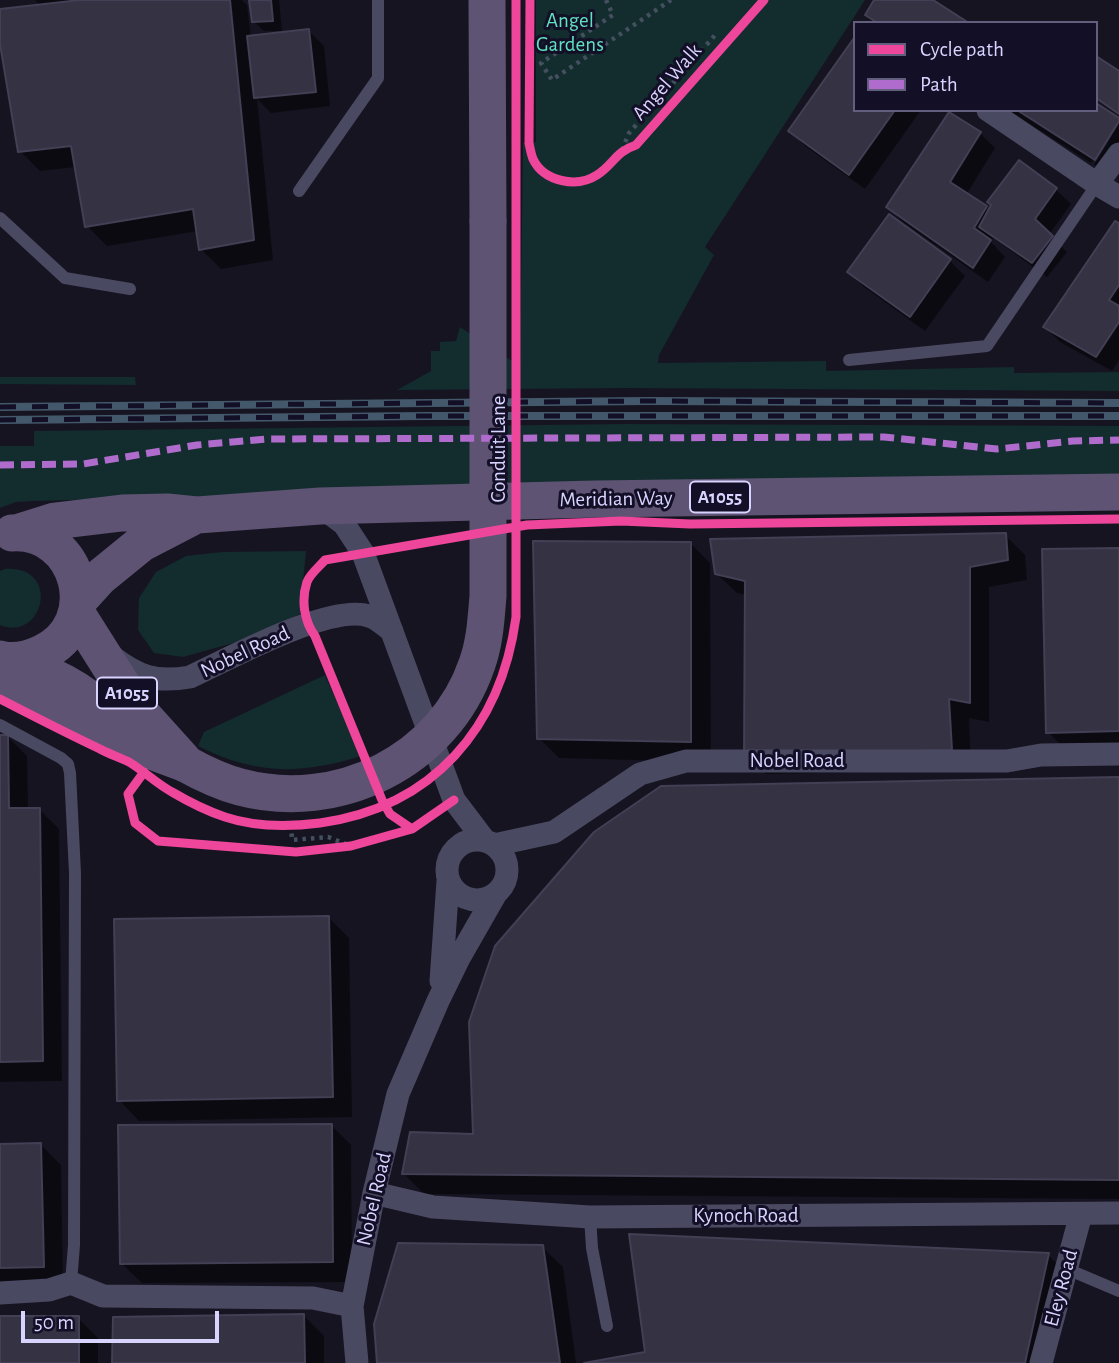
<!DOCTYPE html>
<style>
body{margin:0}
#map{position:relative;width:1119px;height:1363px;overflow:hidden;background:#161421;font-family:"Alegreya Sans",sans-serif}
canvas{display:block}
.legend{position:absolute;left:853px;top:21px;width:245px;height:91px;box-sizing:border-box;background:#130f26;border:2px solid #625e7d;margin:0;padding:9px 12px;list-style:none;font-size:21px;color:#d9d4ff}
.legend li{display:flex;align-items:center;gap:14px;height:35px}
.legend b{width:35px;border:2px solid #625e7d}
.scale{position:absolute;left:21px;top:1311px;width:198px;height:32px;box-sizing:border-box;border:4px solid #d9d4ff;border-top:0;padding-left:9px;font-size:21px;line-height:24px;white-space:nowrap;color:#d9d4ff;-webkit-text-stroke:5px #130f26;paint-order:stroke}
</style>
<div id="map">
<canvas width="1119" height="1363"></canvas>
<ul class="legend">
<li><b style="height:9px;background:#ed469a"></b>Cycle path</li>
<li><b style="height:9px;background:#b06ccc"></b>Path</li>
</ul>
<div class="scale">50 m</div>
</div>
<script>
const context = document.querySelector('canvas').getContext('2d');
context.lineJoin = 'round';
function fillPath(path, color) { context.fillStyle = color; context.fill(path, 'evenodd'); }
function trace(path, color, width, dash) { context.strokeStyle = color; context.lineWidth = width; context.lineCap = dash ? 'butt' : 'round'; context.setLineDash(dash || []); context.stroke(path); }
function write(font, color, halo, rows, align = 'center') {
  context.font = font + ' "Alegreya Sans",sans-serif'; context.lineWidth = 6; context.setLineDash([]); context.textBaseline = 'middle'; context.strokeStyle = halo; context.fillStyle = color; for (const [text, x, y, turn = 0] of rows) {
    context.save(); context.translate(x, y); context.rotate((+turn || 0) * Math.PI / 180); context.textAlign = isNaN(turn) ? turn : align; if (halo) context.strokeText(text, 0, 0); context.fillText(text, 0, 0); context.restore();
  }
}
fillPath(new Path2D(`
 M536 0H865L705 247 714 255 659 355 658 363 826 361V371L1014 367V373L1119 372V391L624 388 397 390 431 371V351H440V342L456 341 460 327 520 366 523 143 536 142Z
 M0 377H135L136 385 0 384Z
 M624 424 1119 426V479L297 494 34 501 16 502 0 508V446H34V431Z
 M306 551 300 614 244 640 183 657 154 653 138 630 139 598 156 572 186 556 222 552Z
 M5 569C62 565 44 643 0 625V571Z
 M325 675 361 756C299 775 256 775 198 746L204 732Z`), '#132c2d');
fillPath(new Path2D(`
 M35 0H242L247 5 251 37 309 31 324 46 330 106 271 113 257 99 273 260 221 269 201 249 198 231 107 246 87 226 76 167 40 171 20 151 0 33V11L41 6Z
 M251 0H279L282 31H264L253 21Z
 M854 41 855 110H921L865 189 805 146 790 131Z
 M1096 58 1119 74V115L1096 99Z
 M1008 110H1096L1119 120V122H1116L1091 163Z
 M1119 124V173L1115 178 1094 165Z
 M980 133 995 148 966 195 990 212 1055 189 1071 204 1049 235 1067 252 1047 277 993 238 990 241 1005 257 988 282 903 222 888 207Z
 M889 216 950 261 965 276 925 331 864 287 849 272Z
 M1119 226V360L1112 371 1060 342 1045 327Z
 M1005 535 1025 555 1027 580 989 587V722L969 718 971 770 766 774 746 754V595L737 593 716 573Z
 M690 543 710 563 711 762 559 758 539 738Z
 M1119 550V746L1063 747 1048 732Z
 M0 736H7L27 756 28 809H39L59 829 62 1081 0 1082Z
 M1119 778V1199L424 1194 404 1174Z
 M329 918 349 938 352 1117 139 1121 119 1100Z
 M331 1125 351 1145 352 1282 142 1283 121 1263Z
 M41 1145 61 1165 63 1286 0 1288V1146Z
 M542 1247 563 1267 576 1363H378Z
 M1048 1255 1068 1275 1049 1363H594L647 1354Z
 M304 1316 324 1336V1363H114Z
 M0 1318H78L98 1338V1363H0Z`), '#0007');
const building = new Path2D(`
 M80 0H230L254 240 199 250 193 209 85 227 71 146 18 152 0 44V9Z
 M249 0H271L273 21 252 22Z
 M874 0H933L969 23H878L865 15Z
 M309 29 316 92 254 98 247 36Z
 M854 38 855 110H895L849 175 788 131Z
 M1096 56 1119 71V114L1096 98Z
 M1096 103 1119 118V121L1095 160 1017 110H1096Z
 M949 112 981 132 950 182 987 206 974 228 991 240 973 268 886 207Z
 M1019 160 1057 188 1035 219 1053 236 1032 263 979 227 991 205 987 202Z
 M889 214 951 259 910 317 847 272Z
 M1115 221 1119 223V285L1109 300 1119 306V322L1096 357 1043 327Z
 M1006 533 1008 560 970 567V703L949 699 952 750 744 755 745 581 715 574 710 539Z
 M533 541 691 542V742L537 739Z
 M1119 548V731L1046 733 1042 549Z
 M0 735H8L9 808H40L43 1061 0 1062Z
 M1119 777V1180L402 1174 410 1132 473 1134 469 1022 495 946 594 832 661 786Z
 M329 916 333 1097 117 1101 114 919Z
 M332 1124 333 1262 120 1264 118 1125Z
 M41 1143 44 1267 0 1268V1144Z
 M629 1234 1049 1253 1025 1363H584L645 1352Z
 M398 1243 543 1245 560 1363H377L374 1324Z
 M304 1314 305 1363H112L113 1317Z
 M0 1316H79V1363H0Z`);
fillPath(building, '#343243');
trace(building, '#433f54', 2);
trace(new Path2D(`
 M606 0 613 15 541 63 552 80 671 0
 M622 150 629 133 716 34
 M291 825 292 840 328 837 351 846`), '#44505f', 4.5, [3.5, 5]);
trace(new Path2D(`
 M299 191 378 78V0
 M0 218 65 278 130 289
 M849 360 987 346 1097 184
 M0 725 61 758 68 764 70 773 75 873 74 1245 71 1283
 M590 1217 592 1248 607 1326
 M1067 1269 1119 1291`), '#4a4962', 12);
trace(new Path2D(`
 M988 110 1097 184 1119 154
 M1097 184 1119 197
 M320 506 344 524 363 553 454 800 485 841
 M111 656C139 677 155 683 190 677 229 659 330 603 369 616 377 618 385 626 392 631
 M447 870a30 30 0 1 1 60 0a30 30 0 1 1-60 0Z
 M494 845 554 832 640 774 686 761H1007L1041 755 1119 754
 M441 981 448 881
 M374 1193 433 1207 590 1217 1119 1213
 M0 1293 49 1290 71 1283 103 1296 313 1298 352 1306
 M357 1363 352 1306 374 1193 398 1094 438 1001 459 958 495 895
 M1041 1363 1081 1214`), '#4a4962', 23);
trace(new Path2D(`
 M487 0 488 221
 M20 532 55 521 122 513 167 512 197 515 320 506 595 499 1119 492
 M79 600 99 578 142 543 196 515
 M77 614 137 709 183 760
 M0 659C14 663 29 659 42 653 105 624 80 529 12 533
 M9 661C53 674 78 687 113 718
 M0 683 143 748 186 764`), '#5e5373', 37);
const rail = new Path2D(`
 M0 407 648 401 1119 403
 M0 420 425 416H1119`);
trace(rail, '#43596b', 8);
trace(rail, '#130f26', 5, [16]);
trace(new Path2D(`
 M186 764C204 774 221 782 240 787 338 813 444 761 477 664 485 642 486 619 488 596V221`), '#5e5373', 37);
trace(new Path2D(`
 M0 465 83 464 197 445 267 439 884 437 997 449 1073 441 1119 440`), '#b06ccc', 7, [14, 7]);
trace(new Path2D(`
 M530 0 529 143C530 148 531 154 533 159 544 182 577 188 597 175 614 164 615 152 636 145L764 0
 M0 699C33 716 66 733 100 749 109 754 119 757 129 762 144 771 157 784 172 792 189 802 207 811 225 817 255 827 289 827 320 823 433 807 501 728 516 617V0
 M144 772 128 794 135 823 158 841 296 852 351 846 412 829 454 800
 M412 829 390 814 382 800 315 636C304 621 301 600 307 582 310 574 320 566 325 560L527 525 621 521 690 524 1119 519`), '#ed469a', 9);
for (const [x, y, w] of [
 [720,497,60],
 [127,693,60]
]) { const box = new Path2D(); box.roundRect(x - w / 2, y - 15.5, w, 31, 5); context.fillStyle = '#130f26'; context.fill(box); trace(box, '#d9d4ff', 2); }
write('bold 19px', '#d9d4ff', null, [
 ["A1055",720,497],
 ["A1055",127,693]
]);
write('21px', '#5fe0c0', '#130f26', [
 ["Angel",570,21],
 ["Gardens",570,45]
]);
write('21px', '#d9d4ff', '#130f26', [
 ["Angel Walk",667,82,-49],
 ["Conduit Lane",499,449,-90],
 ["Meridian Way",616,499,-1],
 ["Nobel Road",245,652,-25],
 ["Nobel Road",797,761],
 ["Nobel Road",374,1199,-77],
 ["Kynoch Road",746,1216],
 ["Eley Road",1061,1288,-75]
]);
</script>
